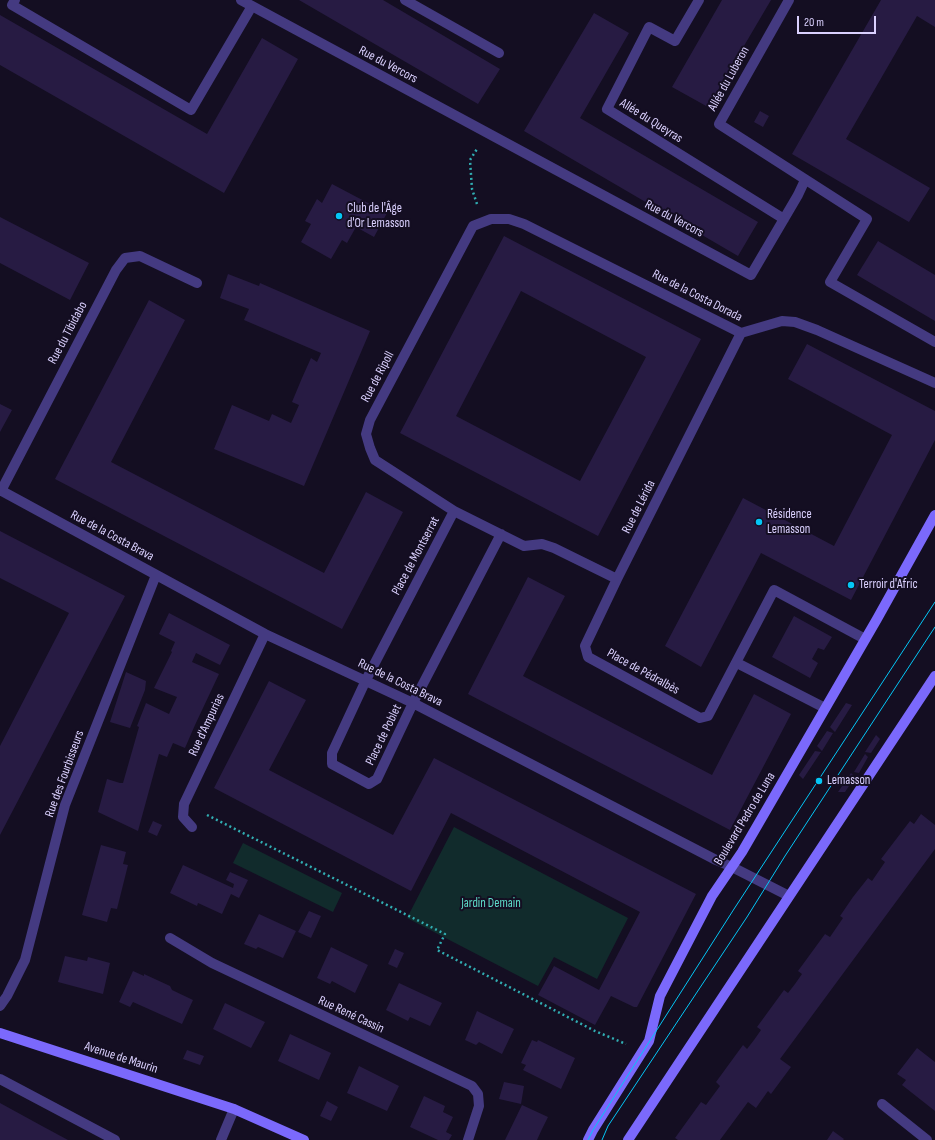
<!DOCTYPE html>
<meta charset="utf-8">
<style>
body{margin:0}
#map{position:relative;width:935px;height:1140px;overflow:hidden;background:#140e22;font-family:"Sofia Sans Condensed",sans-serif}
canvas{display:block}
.scale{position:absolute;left:797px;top:16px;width:79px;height:18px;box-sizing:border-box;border:2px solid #dad0fe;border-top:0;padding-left:5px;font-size:12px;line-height:14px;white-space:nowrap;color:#dad0fe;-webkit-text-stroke:3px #140e22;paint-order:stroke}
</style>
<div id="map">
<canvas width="935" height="1140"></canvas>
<div class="scale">20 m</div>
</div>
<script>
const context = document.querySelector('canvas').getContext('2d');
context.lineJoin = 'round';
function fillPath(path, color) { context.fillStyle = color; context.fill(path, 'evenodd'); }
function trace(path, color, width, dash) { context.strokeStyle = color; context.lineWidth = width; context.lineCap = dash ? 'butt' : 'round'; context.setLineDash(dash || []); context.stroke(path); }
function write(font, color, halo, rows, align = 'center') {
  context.font = font + ' "Sofia Sans Condensed",sans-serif'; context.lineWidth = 4; context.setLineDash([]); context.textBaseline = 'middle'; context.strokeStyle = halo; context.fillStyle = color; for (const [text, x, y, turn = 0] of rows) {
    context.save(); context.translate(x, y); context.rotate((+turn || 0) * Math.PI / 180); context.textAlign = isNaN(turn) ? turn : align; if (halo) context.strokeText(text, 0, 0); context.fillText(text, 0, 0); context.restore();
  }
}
fillPath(new Path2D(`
 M454 827 628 918 597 979 554 957 538 986 407 918Z
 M243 843 342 893 333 912 233 863Z`), '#112b2c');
fillPath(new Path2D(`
 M299 0H383L500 69 478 104Z
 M722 0H771L708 107 672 87Z
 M881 0H935V27L917 16 846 139 930 188 909 222 792 154Z
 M594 13 629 33 580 118 758 222 738 256 524 131Z
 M0 15 207 134 262 38 298 59 224 193 0 65Z
 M760 111 769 116 763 127 754 122Z
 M332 184 387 213 374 237 356 227 347 243 342 240 331 259 301 242 311 224 305 221 317 199 322 203Z
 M0 217 89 263 70 300 0 263Z
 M504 236 701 339 598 536 400 433ZM521 291 646 357 580 481 456 416Z
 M878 241 935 275V321L857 275Z
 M228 274 259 286 260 283 370 331 304 486 214 449 232 405 269 421 272 414 291 423 299 405 292 402 302 378 311 358 317 362 321 353 244 320 249 309 220 298Z
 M149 300 185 320 111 462 324 573 366 492 403 512 342 629 55 479Z
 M807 344 935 411V440L851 600 761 553 701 667 665 646 743 498 834 546 892 435 788 379Z
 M0 404 12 410 0 432Z
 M0 531 125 596 0 835V746L69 613 0 578Z
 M528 577 565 596 523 676 712 775 754 694 791 714 730 830 468 694Z
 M169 613 230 645 220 665 196 653 192 662 219 674 195 725 185 748 173 743 167 757 159 754 138 831 98 812 107 779 120 783H123L139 727 137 726 146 703 169 714 177 697 154 688 172 652 171 651 175 642 159 634Z
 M794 616 832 637 824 650 818 648 812 659 818 663 810 678 772 657Z
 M126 672 146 681 145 690 130 728 110 722Z
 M269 681 306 700 269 770 393 835 434 758 696 894 637 1007H634L611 996 595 1025 538 995 554 966 599 990 640 912 451 813 411 891 214 788Z
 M846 703 852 705 835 732 830 727Z
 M827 731 833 733 822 751 817 746Z
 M876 735 880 739 871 753 865 752Z
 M815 751 821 752 803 779 799 775Z
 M865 754 868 757 859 773 854 772Z
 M851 773 855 777 845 792H838Z
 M921 814 935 825V849L780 1059 791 1067 771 1094 768 1091 756 1108 748 1102 720 1140H678L675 1138 701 1102 706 1105 720 1086 716 1082 743 1045 747 1049 754 1040 761 1030 757 1027 784 990 788 993 795 984 802 974 798 971 825 934 830 937 843 918 840 916 853 897 868 878 872 881 885 862 881 859 910 821 914 824Z
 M153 821 162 825 157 836 148 832Z
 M101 845 126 852 123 864 128 865 117 909 111 908 107 922 82 915Z
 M183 865 233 888 234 884 226 880 230 872 248 880 239 898 231 894 222 914 198 903 197 906 170 893Z
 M309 911 321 916 311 938 298 932Z
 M259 914 296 931 283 958 258 947 256 949 244 944Z
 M331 947 368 965 355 993 332 981 330 984 317 978Z
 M395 949 404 953 397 968 388 964Z
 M65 956 87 961 88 957 110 963 103 994 58 982Z
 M133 971 144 976V974L170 986 172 990 193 1000 182 1024 133 1002 130 1007 119 1002Z
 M399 983 442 1003 430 1026 410 1017 408 1021 386 1010Z
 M225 1003 265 1022 251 1048 213 1029Z
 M477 1011 514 1029 502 1054 479 1042 476 1045 465 1040Z
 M290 1034 331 1053 319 1080 278 1061Z
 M532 1040 537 1042 538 1040 575 1058 561 1089 523 1070 526 1065 521 1063Z
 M917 1048 935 1062V1111L902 1085 906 1080 897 1074Z
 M187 1050 204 1056 200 1065 183 1059Z
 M359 1066 399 1086 387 1111 347 1093Z
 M504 1082 524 1086 521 1104 499 1099Z
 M424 1096 445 1106 443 1112 453 1117 446 1132 452 1135 449 1140H438L410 1127Z
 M327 1101 338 1107 331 1121 320 1116Z
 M0 1103 42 1126 68 1140H0Z
 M522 1105 548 1117 542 1129 537 1140H505Z
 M833 1131 844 1139 843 1140H827Z`), '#271b43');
trace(new Path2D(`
 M477 204 472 189 470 160 477 149
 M207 815 445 934 437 950 595 1031 626 1044`), '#31adb2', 2.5, [2, 3]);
trace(new Path2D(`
 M0 1079 115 1140`), '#443a81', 10);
trace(new Path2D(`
 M15 0 12 5 191 110 252 6
 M241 0 751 275 798 195 805 180
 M405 0 499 53
 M699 0 675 41 649 27 607 109 784 219
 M789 0 719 124 867 219 830 282 935 342
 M741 333 617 579 554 548 542 544 524 546 454 511 375 460 370 448 366 434 370 420 473 226 491 219H509L524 224 741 333 782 321 795 322 817 330 935 383
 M0 490 265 634 413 703 716 860 732 867 789 896
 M1 491 116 270 125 258 140 256 197 283
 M454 511 366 680 332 753V764L369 784 377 779 413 703 501 534
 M617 579 585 646 588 657 700 718 708 716 774 590 865 639
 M737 663 825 708
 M192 827 183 817 184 804 265 634
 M170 938 212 963 472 1086 478 1094 479 1106 468 1140
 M0 1006 7 996 25 960 65 805 156 575
 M882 1104 927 1140
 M221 1140 234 1109`), '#443a81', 10);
trace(new Path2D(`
 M0 1033 234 1109 304 1140
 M588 1140 593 1130 649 1041 660 996 712 896 742 852 877 619 935 515
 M628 1140 935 676`), '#7b69fc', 10);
trace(new Path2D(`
 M588 1140 593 1130 734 909 935 602
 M602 1140 608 1126 747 917 785 856 935 627`), '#04c6f6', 1);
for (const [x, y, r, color] of [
 [339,216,4,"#04c6f6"],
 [759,522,4,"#04c6f6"],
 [851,585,4,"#04c6f6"],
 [819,781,4,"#04c6f6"]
]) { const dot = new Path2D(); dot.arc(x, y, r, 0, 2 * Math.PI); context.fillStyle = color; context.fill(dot); trace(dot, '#140e22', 1.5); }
write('13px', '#dad0fe', '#140e22', [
 ["Rue du Vercors",388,65,28],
 ["Allée du Luberon",729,79,-61],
 ["Allée du Queyras",651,121,32],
 ["Rue du Vercors",674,219,28],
 ["Rue de la Costa Dorada",697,296,27],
 ["Rue du Tibidabo",68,333,-62],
 ["Rue de Ripoll",378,377,-62],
 ["Rue de Lérida",639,507,-63],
 ["Rue de la Costa Brava",112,536,28],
 ["Place de Montserrat",416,556,-62],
 ["Place de Pédralbès",643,672,29],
 ["Rue de la Costa Brava",400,683,26],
 ["Rue d'Ampurias",207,725,-65],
 ["Place de Poblet",384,735,-64],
 ["Rue des Fourbisseurs",65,774,-70],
 ["Boulevard Pedro de Luna",745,819,-59],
 ["Rue René Cassin",351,1015,25],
 ["Avenue de Maurin",121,1058,18]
]);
write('13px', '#dad0fe', '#140e22', [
 ["Club de l'Âge",347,209],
 ["d'Or Lemasson",347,224],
 ["Résidence",767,515],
 ["Lemasson",767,530],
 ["Terroir d'Afric",859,585],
 ["Lemasson",827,781]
], 'left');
write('13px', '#5eddca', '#140e22', [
 ["Jardin Demain",491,904]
]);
</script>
